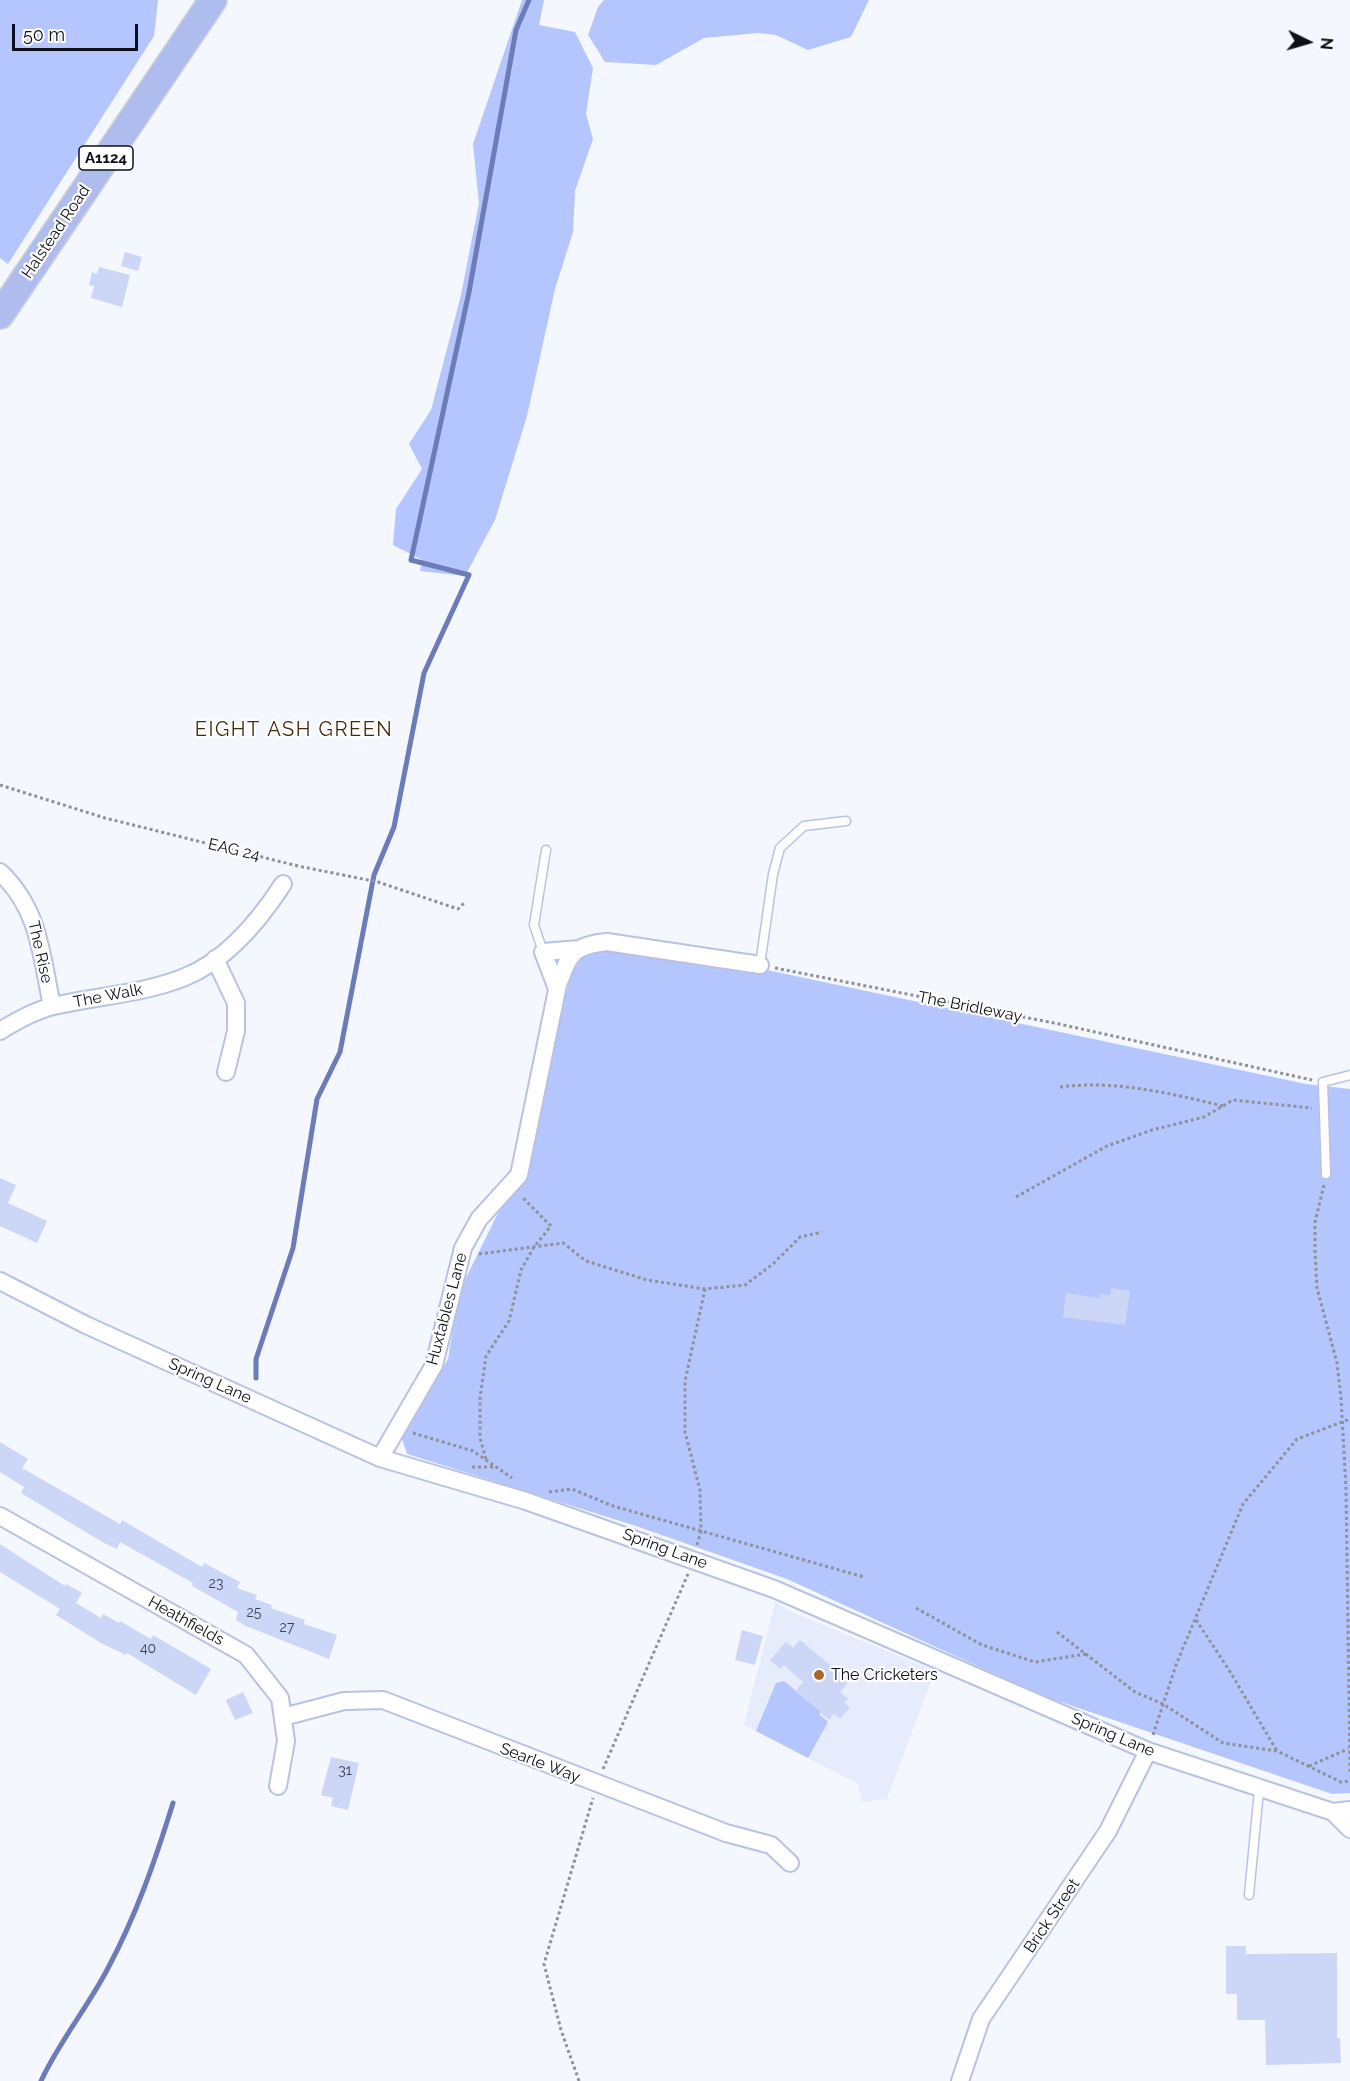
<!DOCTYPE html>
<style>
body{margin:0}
#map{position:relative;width:1350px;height:2081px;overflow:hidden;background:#f4f7fd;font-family:Raleway,sans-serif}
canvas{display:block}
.north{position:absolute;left:1278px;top:12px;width:60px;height:60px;-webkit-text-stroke:4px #fff;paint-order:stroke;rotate:95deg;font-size:16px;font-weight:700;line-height:24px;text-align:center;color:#0d101a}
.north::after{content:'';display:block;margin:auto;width:21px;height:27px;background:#0d101a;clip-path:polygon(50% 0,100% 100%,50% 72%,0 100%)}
.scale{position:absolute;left:12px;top:24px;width:126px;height:27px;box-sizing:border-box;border:3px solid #0d101a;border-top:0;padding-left:8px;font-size:18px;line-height:21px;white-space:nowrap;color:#0d101a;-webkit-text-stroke:4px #fff;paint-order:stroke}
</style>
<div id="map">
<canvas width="1350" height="2081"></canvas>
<div class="north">N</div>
<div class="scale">50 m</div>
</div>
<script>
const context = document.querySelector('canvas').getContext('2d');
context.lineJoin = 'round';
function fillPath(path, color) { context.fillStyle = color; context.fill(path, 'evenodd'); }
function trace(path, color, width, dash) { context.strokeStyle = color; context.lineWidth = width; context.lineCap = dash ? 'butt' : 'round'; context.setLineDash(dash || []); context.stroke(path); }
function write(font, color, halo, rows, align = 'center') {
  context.font = font + ' Raleway,sans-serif'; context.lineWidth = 4.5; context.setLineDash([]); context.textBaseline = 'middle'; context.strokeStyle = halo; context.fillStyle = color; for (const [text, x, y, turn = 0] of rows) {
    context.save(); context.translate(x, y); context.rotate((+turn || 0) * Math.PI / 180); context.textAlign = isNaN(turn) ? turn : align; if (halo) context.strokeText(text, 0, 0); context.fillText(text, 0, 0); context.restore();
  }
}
fillPath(new Path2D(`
 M775 1602 792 1612 935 1671 887 1799 862 1802 858 1784 744 1725Z`), '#e7ecfc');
fillPath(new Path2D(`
 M0 0H158L154 36 8 264 0 258Z
 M522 0H544L539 25 575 32 593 68 586 114 593 139 575 191 573 232 555 289 527 416 495 520 465 576 420 571 422 560 393 545 396 509 422 469 409 444 431 410 461 295 479 203 473 144Z
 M604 0H869L851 37 808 50 776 35 758 33 704 38 656 65 605 62 588 35 598 7Z
 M607 947 748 966 1306 1084 1350 1089V1793L1332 1794 1043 1696 787 1579 636 1526 407 1454 402 1439 448 1359 459 1292 498 1213 527 1178 560 1016 572 972 589 949Z
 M784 1681 821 1712 819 1714 828 1722 808 1758 756 1731 776 1683Z`), '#b5c5fd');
trace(new Path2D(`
 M256 1378V1359L293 1248 317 1099 340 1052 374 875 394 827 424 673 469 575 411 560 469 292 516 30 529 0
 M41 2081C59 2042 87 2008 107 1970 136 1916 155 1861 173 1803`), '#6c7cb8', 5);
fillPath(new Path2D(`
 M125 252 142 257 138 271 121 266Z
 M99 267 130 275 122 307 91 298 94 286 89 285 92 272 97 274Z
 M0 1178 16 1185 8 1203 47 1221 37 1243 0 1226Z
 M1111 1288 1130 1291 1125 1325 1063 1317 1066 1293 1100 1298V1294L1110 1295Z
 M0 1442 28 1459 22 1468 120 1524 122 1520 202 1567 204 1563 240 1582 237 1588 257 1595 255 1599 272 1605 271 1608 305 1620 304 1624 337 1635 329 1659 246 1626 236 1620 238 1612 192 1586 193 1583 120 1542 117 1549 104 1543 21 1493 24 1487 0 1472Z
 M0 1544 65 1586 66 1584 82 1593 76 1603 101 1618 103 1614 119 1623 120 1621 151 1639 153 1635 211 1669 196 1695 127 1653 126 1655 101 1643 56 1615 60 1609 0 1572Z
 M742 1630 763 1636 755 1665 735 1660Z
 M800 1640 849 1681 840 1692 848 1699 844 1703 850 1707 840 1719 834 1714 829 1720 796 1690 803 1682 784 1665 780 1669 770 1660 786 1642 793 1648Z
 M243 1692 253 1713 235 1720 226 1700Z
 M331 1757 359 1763 348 1810 331 1806 333 1798 321 1795Z
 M1226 1946H1246V1954L1337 1953V2038H1340L1341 2063 1266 2065 1265 2020H1237V1994H1226Z`), '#ccd6f6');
const lane = new Path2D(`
 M543 952 534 925 546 850
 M760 965 773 874 780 848 804 826 846 821
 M1326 1174 1323 1082 1350 1075
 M1249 1895 1259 1790`);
const street = new Path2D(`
 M0 872C40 910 41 955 52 1006
 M215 959 236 1003V1031L226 1072
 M557 989 543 952 579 949
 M0 1031C16 1021 36 1010 54 1006 97 996 143 994 185 977 227 960 259 921 283 884
 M0 1281 86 1325 380 1458 526 1501 774 1589 1148 1751 1333 1812 1350 1810
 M380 1458 434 1365 463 1248 479 1219 519 1175 558 985C570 953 572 946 607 942L760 965
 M0 1516 246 1655 280 1698 286 1741 278 1786
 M283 1717 344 1701 383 1700 726 1833 771 1845 790 1863
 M1333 1812 1350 1829
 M960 2081 981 2019 1108 1831 1148 1751`);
const primary = new Path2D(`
 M0 315 213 0`);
trace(lane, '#b9c2e2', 11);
trace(street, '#b9c2e2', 20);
trace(primary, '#d3d4d6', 30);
trace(new Path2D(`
 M0 785 105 818 298 866 378 882 458 909 465 902
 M775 968 1059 1024 1312 1080
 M1060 1087C1116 1080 1169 1093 1223 1106
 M1324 1185 1315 1222V1251L1317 1288 1337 1363 1341 1398 1346 1488 1350 1772
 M1016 1197 1107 1146 1152 1130 1204 1117 1233 1100 1312 1108
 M479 1254 563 1243 586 1261 647 1280 705 1289 745 1285 773 1264 800 1237 822 1232
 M413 1433 473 1451 512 1478
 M486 1459 480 1438V1398L486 1356 509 1321 521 1270 534 1247 551 1226 522 1197
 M472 1467H496
 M549 1492 572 1489 613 1506 864 1577
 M697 1545 701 1531 700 1490 685 1432V1381L705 1289
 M916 1608 982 1645 1035 1662 1086 1654
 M1196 1620 1229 1670 1277 1751
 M1057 1632 1135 1692 1163 1704 1223 1743 1277 1751 1341 1782 1350 1781
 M1153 1735 1176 1665 1243 1504 1297 1439 1350 1419
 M1309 1766 1348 1749
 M603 1769 688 1574
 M579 2081 561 2030 544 1964 593 1798`), '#8e9198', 3, [3, 3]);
trace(lane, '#fff', 8);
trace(street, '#fff', 16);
trace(primary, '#afbcee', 27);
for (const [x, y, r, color] of [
 [819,1675,6,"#a6682d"]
]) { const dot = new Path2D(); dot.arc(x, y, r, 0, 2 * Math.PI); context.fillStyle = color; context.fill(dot); trace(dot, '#fff', 2); }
write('14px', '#3d4251', null, [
 ["23",216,1584],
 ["25",254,1613],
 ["27",287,1628],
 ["40",148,1649],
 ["31",345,1771]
]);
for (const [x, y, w] of [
 [106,158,54]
]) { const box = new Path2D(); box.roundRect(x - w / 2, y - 12, w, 24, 4.5); context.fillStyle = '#fff'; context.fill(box); trace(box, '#0d101a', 1.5); }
write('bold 15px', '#0d101a', null, [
 ["A1124",106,158]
]);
write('16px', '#0d101a', '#fff', [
 ["Halstead Road",56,232,-56],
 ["EAG 24",234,850,13],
 ["The Rise",40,952,77],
 ["The Walk",108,996,-11],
 ["The Bridleway",970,1007,11],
 ["Huxtables Lane",447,1309,-75],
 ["Spring Lane",210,1381,24],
 ["Spring Lane",665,1549,20],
 ["Heathfields",186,1621,29],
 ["Spring Lane",1113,1735,23],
 ["Searle Way",540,1763,21],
 ["Brick Street",1052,1916,-56]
]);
write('16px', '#0d101a', '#fff', [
 ["The Cricketers",831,1675]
], 'left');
context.letterSpacing = '1.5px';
write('20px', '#472a0d', '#fff', [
 ["EIGHT ASH GREEN",294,730]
]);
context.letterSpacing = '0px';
</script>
